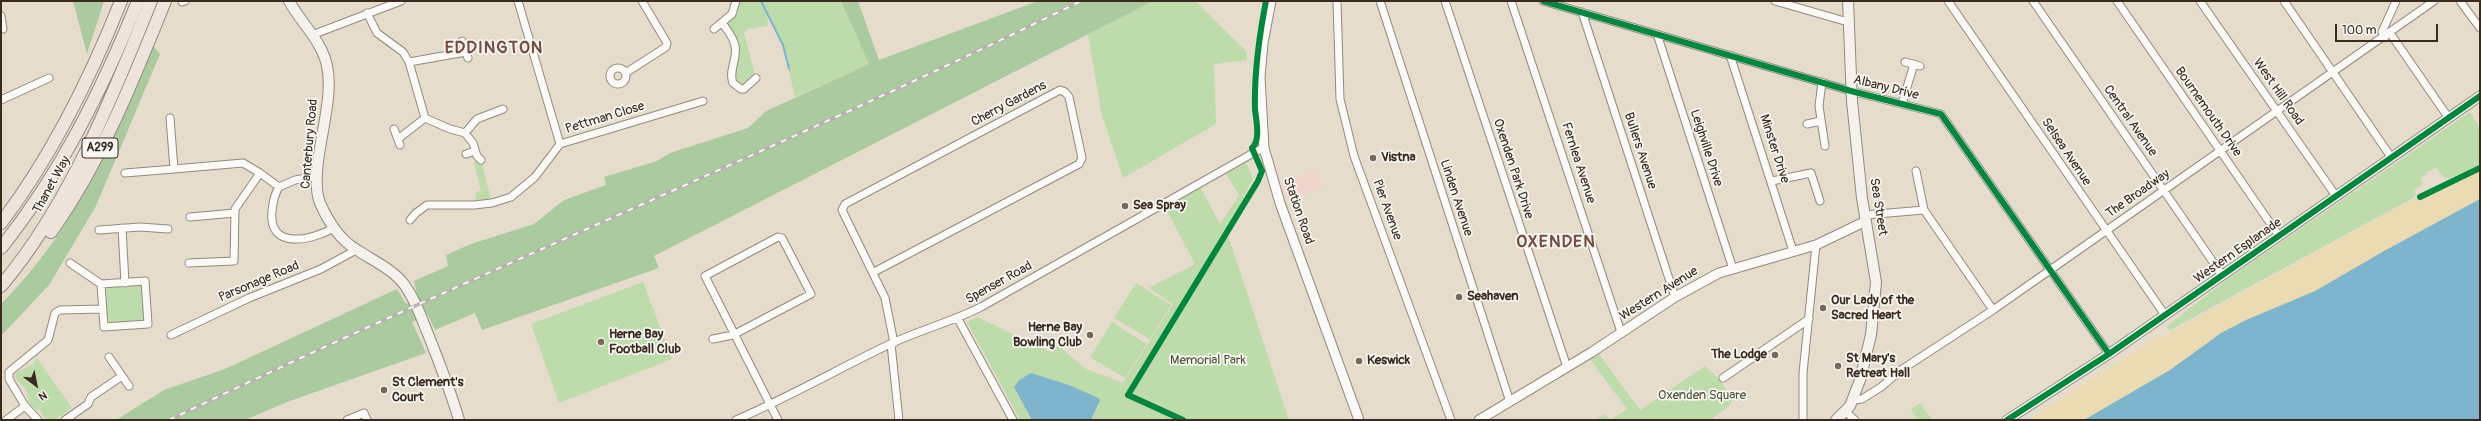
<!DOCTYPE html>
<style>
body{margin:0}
#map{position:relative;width:2481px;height:421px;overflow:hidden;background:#e6dccc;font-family:Pangolin,sans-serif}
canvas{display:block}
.frame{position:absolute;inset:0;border:2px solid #3b2a1e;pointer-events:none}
.north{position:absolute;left:16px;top:365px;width:40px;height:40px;-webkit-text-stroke:3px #f6f6f2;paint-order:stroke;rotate:148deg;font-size:11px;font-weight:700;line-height:16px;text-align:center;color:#3b2a1e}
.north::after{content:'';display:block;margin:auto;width:14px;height:18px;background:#3b2a1e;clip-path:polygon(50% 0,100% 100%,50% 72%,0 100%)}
.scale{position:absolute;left:2335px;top:24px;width:103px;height:18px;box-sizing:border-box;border:2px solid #3b2a1e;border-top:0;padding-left:5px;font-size:12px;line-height:14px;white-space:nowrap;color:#3b2a1e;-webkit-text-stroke:3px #f6f6f2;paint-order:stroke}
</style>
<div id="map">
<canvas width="2481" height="421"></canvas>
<div class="frame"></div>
<div class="north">N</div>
<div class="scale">100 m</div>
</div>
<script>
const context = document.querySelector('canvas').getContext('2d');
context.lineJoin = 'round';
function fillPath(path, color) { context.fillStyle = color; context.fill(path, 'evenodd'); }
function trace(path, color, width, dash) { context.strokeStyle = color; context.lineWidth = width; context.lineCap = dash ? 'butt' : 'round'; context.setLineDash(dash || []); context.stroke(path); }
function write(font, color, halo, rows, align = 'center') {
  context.font = font + ' Pangolin,sans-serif'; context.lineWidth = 3.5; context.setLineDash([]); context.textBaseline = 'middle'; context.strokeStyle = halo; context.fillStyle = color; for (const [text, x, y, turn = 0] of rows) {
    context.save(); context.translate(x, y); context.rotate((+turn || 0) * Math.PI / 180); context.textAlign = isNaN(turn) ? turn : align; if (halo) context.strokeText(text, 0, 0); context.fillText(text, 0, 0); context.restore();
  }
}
fillPath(new Path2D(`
 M1317 169 1323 188 1287 201 1281 182Z`), '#efd5cb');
fillPath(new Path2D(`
 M736 1H841L869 64 795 97 783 45 767 15 768 26 748 29 744 33 756 78 748 88 733 83 736 53 723 24Z
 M1153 1H1195L1247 52V60L1214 64 1216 124 1123 178 1102 116 1088 34Z
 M2470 112 2480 129V166L2449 178 2443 177 2437 168 2426 172 2427 174 2420 178 2423 184 2414 190 2416 195 2413 198 2170 330 2167 326 2229 278Z
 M481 160 492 203 474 205 476 192 481 191 474 162Z
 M1246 163 1253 178 1227 232 1289 420H1020L967 322 977 317 1053 353 1057 345 1086 369 1123 383 1173 304 1149 288 1195 264 1166 209 1200 187 1220 224 1239 195 1226 174Z
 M145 282 148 324 104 327 103 321 108 317 102 305 107 302 106 294 101 291V284Z
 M643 282 672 359 559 403 531 324Z
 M1136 283 1171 305 1150 339 1114 318Z
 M1112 322 1147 344 1125 378 1090 357Z
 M1598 353 1640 410 1705 366 1720 380 1732 400 1729 406 1710 420H1596L1604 414 1611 420 1627 409 1589 358Z
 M37 358 72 408 54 420H46L40 410C26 409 30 396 25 388 22 384 17 381 15 377L16 373 33 364Z
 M1920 403 1932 420H1917L1911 409Z`), '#bddbab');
fillPath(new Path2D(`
 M73 1H104L87 54Z
 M841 1H858L879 60 1038 1H1153L654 256 659 268 482 330 475 313 435 330 428 315 412 322 426 353 287 402 245 420H116L164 390 225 369 397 289 406 304 418 299 414 281 448 266 446 255 471 244 534 224 564 200 606 185 604 177 657 161 670 153 748 128 766 111 869 64Z
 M153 45 160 54 96 206 49 285 1 336V304C72 233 118 137 153 45Z`), '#acca9f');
fillPath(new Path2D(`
 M2480 168V218L2108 420H2029L2157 337H2163L2381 216Z`), '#eadbb3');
fillPath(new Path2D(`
 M2480 199V420H2084L2170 370 2221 333 2246 320 2315 291 2384 251Z
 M1031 373 1069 385 1098 398 1100 400 1091 420H1032L1014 387 1019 380Z`), '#7eb5cd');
trace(new Path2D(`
 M761 1 783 45 789 69`), '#7eb5cd', 2);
const minor = new Path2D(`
 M518 1 560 144
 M1337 1 1340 99 1354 156 1451 420
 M1380 1 1510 402
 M1445 1 1567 367
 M1511 1 1621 332
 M1543 1 1851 91 1941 114 2109 354
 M1775 1 1848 22
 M1948 1 2165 315
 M2033 1 2222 275
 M2117 1 2279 236
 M2200 1 2336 196
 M2284 1 2391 157
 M2460 1 2480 28
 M182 2 185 1
 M1582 12 1675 297
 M367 13 377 33 403 52 409 62 425 118 450 129 465 133 473 143 477 156 481 160
 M1 16 3 29
 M723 24C727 30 734 38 735 46 738 59 728 70 733 83L741 89H744L756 78
 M714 29 732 14 736 1
 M2390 33 2448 117
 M1657 34 1733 269
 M312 35 401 1
 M2385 37 2382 32 2396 1
 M462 41 468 58
 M1730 55 1793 251
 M409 62 466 52
 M1905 62 1920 66
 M610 76a8 8 0 1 1 16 0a8 8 0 1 1-16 0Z
 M627 72 666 47 667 43 642 1
 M1822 82 1819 106 1825 146
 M1 100 49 78
 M1902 104 1914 64
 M170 118 174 169 243 163 260 173
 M1807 124 1821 121
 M394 129 400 145
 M465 133 477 119 503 109
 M398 139 425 118
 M466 154 475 151
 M1916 171 1924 210
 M125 173 174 169
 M318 176 295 180 279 187C274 195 273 202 272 211 268 251 312 240 334 228
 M1772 181 1811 173 1820 201
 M1865 215 1924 210 1993 310
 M190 217 235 213
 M410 220 416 213 427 205H474L492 203 511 197 535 177 560 144 703 101
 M122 228 125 283
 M99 230 140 227 168 229
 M70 263 101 284
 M189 263 234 261 235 209 260 173 279 187
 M874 272 1079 164 1082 158 1069 97 1065 92 1060 90 845 204 842 210 885 298 894 343
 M145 281 148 324 104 327 101 284Z
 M958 319 1013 420
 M171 335 249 298 321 269 356 250
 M713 339 733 335 811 294 782 238 778 237 705 276 778 420
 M891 344 899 420
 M109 357 129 386
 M1723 378 1809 319
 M1853 400 1862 399 1881 387 1901 370 1993 310 2434 1
 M25 406 38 420
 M1846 412 1855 420
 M6 420 25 406 9 379V372L48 340 55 313 60 310 102 309
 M65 420 88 404 91 397 122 376
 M347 420 364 413 367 420
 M736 420C789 397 838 369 890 344 920 330 951 322 981 307L1255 152 1264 148
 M1803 420V373L1816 245`);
const tertiary = new Path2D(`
 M1271 1 1263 43 1260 77 1264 148 1280 203 1359 420
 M1479 420 1592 352 1675 297 1719 273 1816 245 1866 221
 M2007 420 2109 354 2480 96`);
const secondary = new Path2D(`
 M289 1C301 23 322 41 327 66 336 105 307 169 320 203 328 221 340 240 357 250 372 260 392 269 403 283 414 297 420 314 426 329 438 359 450 389 459 420
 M1836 420 1850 406 1860 380 1871 335 1876 282 1862 198 1852 101 1848 1`);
const trunk = new Path2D(`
 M1 223C52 156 90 79 121 1
 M51 232C101 162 133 80 165 1
 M1 248C61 173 102 90 138 1
 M1 286C70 204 111 100 151 1`);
trace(minor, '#918a80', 9);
trace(tertiary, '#918a80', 11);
trace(secondary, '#918a80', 12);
trace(trunk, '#918a80', 14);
trace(minor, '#fbfaf7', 7);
trace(tertiary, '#fbfaf7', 9);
trace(secondary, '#f5f1ed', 10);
trace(trunk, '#eee4dc', 12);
const rail = new Path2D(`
 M169 420C471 275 781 149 1081 1`);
trace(rail, '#b6b2ae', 3.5);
trace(rail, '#f6f6f2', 2, [6]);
trace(new Path2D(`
 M1543 1 1851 91 1941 114 2109 354
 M2420 197 2480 168
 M1183 420 1128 395 1258 181 1262 171 1252 148C1261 140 1256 120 1255 109 1254 73 1259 37 1266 1
 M2007 420 2109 354 2480 96`), '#00873e', 6);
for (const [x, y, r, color] of [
 [1373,158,4,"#77685b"],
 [1125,206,4,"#77685b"],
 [1459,297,4,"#77685b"],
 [1823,308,4,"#77685b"],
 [1090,335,4,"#77685b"],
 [601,342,4,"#77685b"],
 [1775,355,4,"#77685b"],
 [1359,361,4,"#77685b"],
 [1838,366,4,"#77685b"],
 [384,390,4,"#77685b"]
]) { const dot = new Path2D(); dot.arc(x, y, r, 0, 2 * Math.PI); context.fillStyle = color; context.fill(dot); trace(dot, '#f6f6f2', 1.5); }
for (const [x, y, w] of [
 [100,148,36]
]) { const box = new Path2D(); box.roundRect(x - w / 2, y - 10, w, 20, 3); context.fillStyle = '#f6f6f2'; context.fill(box); trace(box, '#3b2a1e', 1); }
write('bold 12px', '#3b2a1e', null, [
 ["A299",100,148]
]);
write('13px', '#3b2a1e', '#f6f6f2', [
 ["Albany Drive",1886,88,14],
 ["West Hill Road",2278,92,55],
 ["Cherry Gardens",1009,104,-28],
 ["Bournemouth Drive",2208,112,55],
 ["Pettman Close",605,118,-17],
 ["Central Avenue",2130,121,55],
 ["Canterbury Road",310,144,-85],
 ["Leighville Drive",1706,148,72],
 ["Minster Drive",1774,149,72],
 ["Bullers Avenue",1640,151,72],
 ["Selsea Avenue",2066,152,56],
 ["Fernlea Avenue",1578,163,72],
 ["Oxenden Park Drive",1513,169,72],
 ["Thanet Way",52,185,-61],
 ["The Broadway",2138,194,-35],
 ["Linden Avenue",1456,198,72],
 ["Sea Street",1878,207,81],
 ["Pier Avenue",1387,210,70],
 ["Station Road",1298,211,71],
 ["Western Esplanade",2238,251,-35],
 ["Parsonage Road",259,282,-23],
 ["Spenser Road",999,283,-29],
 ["Western Avenue",1659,294,-32]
]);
write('bold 13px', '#3b2a1e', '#f6f6f2', [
 ["Vistna",1381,158],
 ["Sea Spray",1133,206],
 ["Seahaven",1467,297],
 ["Our Lady of the",1831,301],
 ["Sacred Heart",1831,316],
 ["Herne Bay",1082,328,"right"],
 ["Bowling Club",1082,343,"right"],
 ["Herne Bay",609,335],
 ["Football Club",609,350],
 ["The Lodge",1767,355,"right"],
 ["St Mary's",1846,359],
 ["Retreat Hall",1846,374],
 ["Keswick",1367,361],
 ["St Clement's",392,383],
 ["Court",392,398]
], 'left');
write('13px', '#53563a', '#f6f6f2', [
 ["Memorial Park",1208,361],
 ["Oxenden Square",1702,396]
]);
context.letterSpacing = '1px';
write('bold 17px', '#754d41', '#f6f6f2', [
 ["EDDINGTON",494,49],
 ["OXENDEN",1556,243]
]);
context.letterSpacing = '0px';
</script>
